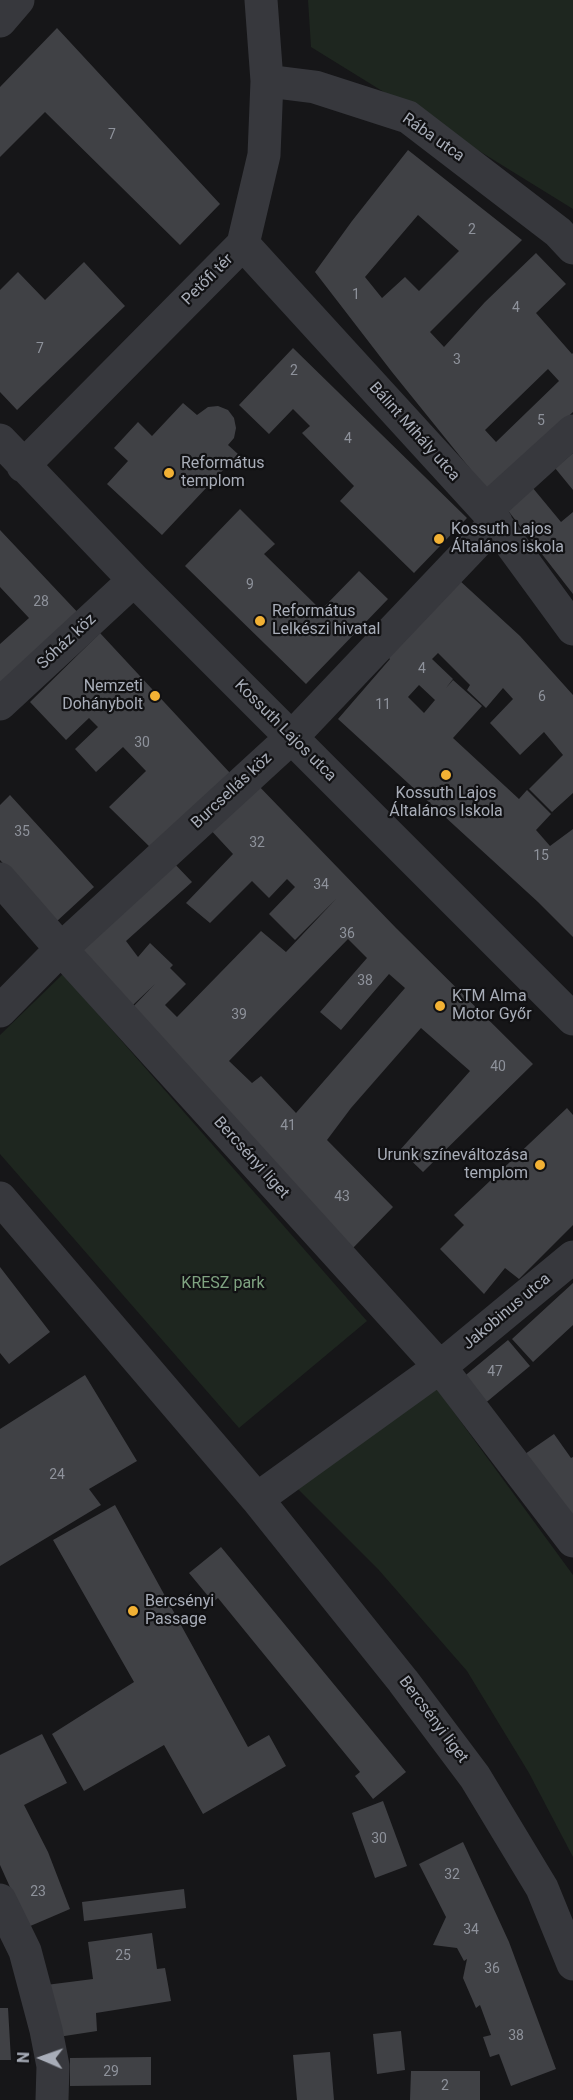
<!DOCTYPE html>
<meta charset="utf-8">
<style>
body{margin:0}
#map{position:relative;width:573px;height:2100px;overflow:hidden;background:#161618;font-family:Roboto,sans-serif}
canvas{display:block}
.north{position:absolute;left:12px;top:2028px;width:60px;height:60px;-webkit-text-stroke:4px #111113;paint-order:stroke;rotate:272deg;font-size:16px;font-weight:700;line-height:24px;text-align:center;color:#a8adb8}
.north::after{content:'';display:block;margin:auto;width:21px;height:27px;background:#a8adb8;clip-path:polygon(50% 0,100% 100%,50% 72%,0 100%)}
</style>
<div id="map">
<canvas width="573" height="2100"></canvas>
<div class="north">N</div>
</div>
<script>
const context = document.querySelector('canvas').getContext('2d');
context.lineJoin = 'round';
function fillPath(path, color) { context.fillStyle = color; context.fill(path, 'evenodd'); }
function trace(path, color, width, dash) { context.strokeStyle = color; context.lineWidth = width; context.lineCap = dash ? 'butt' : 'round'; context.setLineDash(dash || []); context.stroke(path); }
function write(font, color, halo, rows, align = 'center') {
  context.font = font + ' Roboto,sans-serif'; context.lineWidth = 4.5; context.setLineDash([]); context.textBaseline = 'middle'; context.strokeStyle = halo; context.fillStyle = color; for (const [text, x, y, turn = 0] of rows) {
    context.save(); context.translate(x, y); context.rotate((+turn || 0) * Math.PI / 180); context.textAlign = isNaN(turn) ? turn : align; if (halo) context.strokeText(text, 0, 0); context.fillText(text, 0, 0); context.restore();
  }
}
fillPath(new Path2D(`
 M308 0H573V209L311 47Z
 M63 974 367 1321 239 1428 0 1154V1035Z
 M434 1385 573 1575V1857L529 1773 467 1671 378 1569 297 1488Z`), '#1e261f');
fillPath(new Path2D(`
 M57 28 220 204 180 245 45 112 0 157V87Z
 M408 150 522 240 430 332 444 347 485 302 536 253 566 284 536 313 572 354 573 353V412L488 491 392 372 315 272 352 221ZM418 215 459 251 419 291 405 277 382 298 365 277ZM548 369 559 381 496 442 485 430Z
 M84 262 125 306 17 410 0 392V290L18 272 45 300Z
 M293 348 467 518 414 573 340 501 354 486 302 433 310 426 293 409 269 434 239 405Z
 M183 403 197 415 208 407 218 406 228 410 234 418 236 428 234 438 228 445 238 454 162 535 107 484 128 461 114 448 138 422 152 436Z
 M573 453V490L555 468Z
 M532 487 561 522 573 512V594L506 508Z
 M240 509 275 544 264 554 321 610 359 571 388 599 306 684 185 566Z
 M0 530 82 617 0 693V644L29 618 0 587Z
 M459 580 520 636 573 695V793L552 812 529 789 563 755 544 732 520 755 490 723 513 699 503 688 486 708 467 690 470 685 438 653 432 659 453 679 446 688 453 680 482 706 453 738 519 799 527 790 551 814 536 830 550 846 573 829V937L538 902 338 719 390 659 386 655ZM419 685 435 700 424 713 408 697Z
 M100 633 230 773 152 849 109 807 146 771 123 747 96 772 75 749 98 727 89 718 66 740 30 702Z
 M254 781 396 928 533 1064 423 1172 400 1150 470 1071 421 1028 351 1108 327 1140 393 1207 353 1248 129 1011 155 984 134 1004 129 1011 72 948 171 860 192 882 126 941 138 957 150 943 173 965 170 968 186 984 165 1005 177 1017 261 931 286 952 336 899 295 940 269 914 295 887 287 879 269 898 252 881 210 923 186 903 233 854 208 827ZM348 939 367 958 320 1012 341 1030 389 974 405 988 296 1113 261 1076 252 1083 229 1061Z
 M10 795 94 887 56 922 0 860V805Z
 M567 1108 573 1115V1225L519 1279 505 1268 484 1294 440 1249 464 1225 454 1215Z
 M0 1267 50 1332 9 1364 0 1353Z
 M573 1283V1325L533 1362 512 1339Z
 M508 1340 530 1366 483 1405 461 1379Z
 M85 1375 137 1461 89 1489 101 1505 0 1566V1429Z
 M554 1434 571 1458 573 1457V1519L525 1454Z
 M115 1505 248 1747 269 1735 286 1766 203 1814 164 1745 84 1791 52 1734 134 1682 53 1540Z
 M221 1547 406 1772 373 1799 355 1776 360 1772 218 1598 213 1602 189 1573Z
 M42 1734 67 1783 24 1805 48 1852 70 1909 28 1927 0 1865V1755Z
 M383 1801 407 1866 375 1878 352 1813Z
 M463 1842 509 1942 556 2069 511 2086 499 2054 490 2057 483 2037 491 2035 480 2005 476 2008 463 1978 467 1959 464 1961 457 1948 433 1945 446 1917 419 1864Z
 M184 1889 186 1908 84 1921 82 1902Z
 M152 1933 157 1969 165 1968 171 2001 96 2013 97 2031 58 2037 46 1985 93 1979 88 1942Z
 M0 2008H8L11 2060H0Z
 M401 2031 405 2070 377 2074 373 2034Z
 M330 2052 334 2100H297L293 2055Z
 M151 2057V2085L70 2086V2058Z
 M411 2071H480V2100H410Z`), '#404145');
trace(new Path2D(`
 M0 21 18 0
 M267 81 315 87 408 117 558 232 573 248
 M243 244 486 510 573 629
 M0 440 134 580 573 1019
 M23 466 243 244 264 155 267 81 261 0
 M486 510 573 431
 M0 704 134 580
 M0 879 61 949 440 1367 573 1541
 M0 1011 61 949 291 738 496 522
 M0 1198 257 1499 403 1681 475 1777 542 1888 573 1964
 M257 1499 440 1367 573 1257
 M0 1900 25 1951 46 2030 53 2066 52 2100`), '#37383d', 33);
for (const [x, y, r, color] of [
 [169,473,6,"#f2b134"],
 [439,539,6,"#f2b134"],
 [260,621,6,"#f2b134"],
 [155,696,6,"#f2b134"],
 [446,775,6,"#f2b134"],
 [440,1006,6,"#f2b134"],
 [540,1165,6,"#f2b134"],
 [133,1611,6,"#f2b134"]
]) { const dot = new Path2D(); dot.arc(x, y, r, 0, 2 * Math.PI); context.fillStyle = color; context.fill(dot); trace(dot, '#111113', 2); }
write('14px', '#8e929b', null, [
 ["7",112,135],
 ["2",472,230],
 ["1",356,295],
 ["4",516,308],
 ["7",40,349],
 ["3",457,360],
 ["2",294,371],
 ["5",541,421],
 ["4",348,439],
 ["9",250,585],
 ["28",41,602],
 ["4",422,669],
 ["6",542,697],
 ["11",383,705],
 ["30",142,743],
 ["35",22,832],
 ["32",257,843],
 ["15",541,856],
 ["34",321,885],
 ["36",347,934],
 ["38",365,981],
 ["39",239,1015],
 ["40",498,1067],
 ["41",288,1126],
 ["43",342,1197],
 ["47",495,1372],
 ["24",57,1475],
 ["30",379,1839],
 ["32",452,1875],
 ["23",38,1892],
 ["34",471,1930],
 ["25",123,1956],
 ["36",492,1969],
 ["38",516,2036],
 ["29",111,2072],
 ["2",445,2086]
]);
write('16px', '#a8adb8', '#111113', [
 ["Rába utca",433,138,35],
 ["Petőfi tér",208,280,-45],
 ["Bálint Mihály utca",414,432,48],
 ["Sóház köz",67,642,-43],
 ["Kossuth Lajos utca",285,731,45],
 ["Burcsellás köz",232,791,-43],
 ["Bercsényi liget",251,1158,48],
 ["Jakobinus utca",507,1312,-40],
 ["Bercsényi liget",433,1720,53]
]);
write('16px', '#a8adb8', '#111113', [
 ["Református",181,464],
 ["templom",181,482],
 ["Kossuth Lajos",451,530],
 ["Általános iskola",451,548],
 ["Református",272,612],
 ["Lelkészi hivatal",272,630],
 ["Nemzeti",143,687,"right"],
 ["Dohánybolt",143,705,"right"],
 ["Kossuth Lajos",446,794,"center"],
 ["Általános Iskola",446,812,"center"],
 ["KTM Alma",452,997],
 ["Motor Győr",452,1015],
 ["Urunk színeváltozása",528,1156,"right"],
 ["templom",528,1174,"right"],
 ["Bercsényi",145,1602],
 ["Passage",145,1620]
], 'left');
write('16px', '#7fa381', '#111113', [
 ["KRESZ park",223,1284]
]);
</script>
